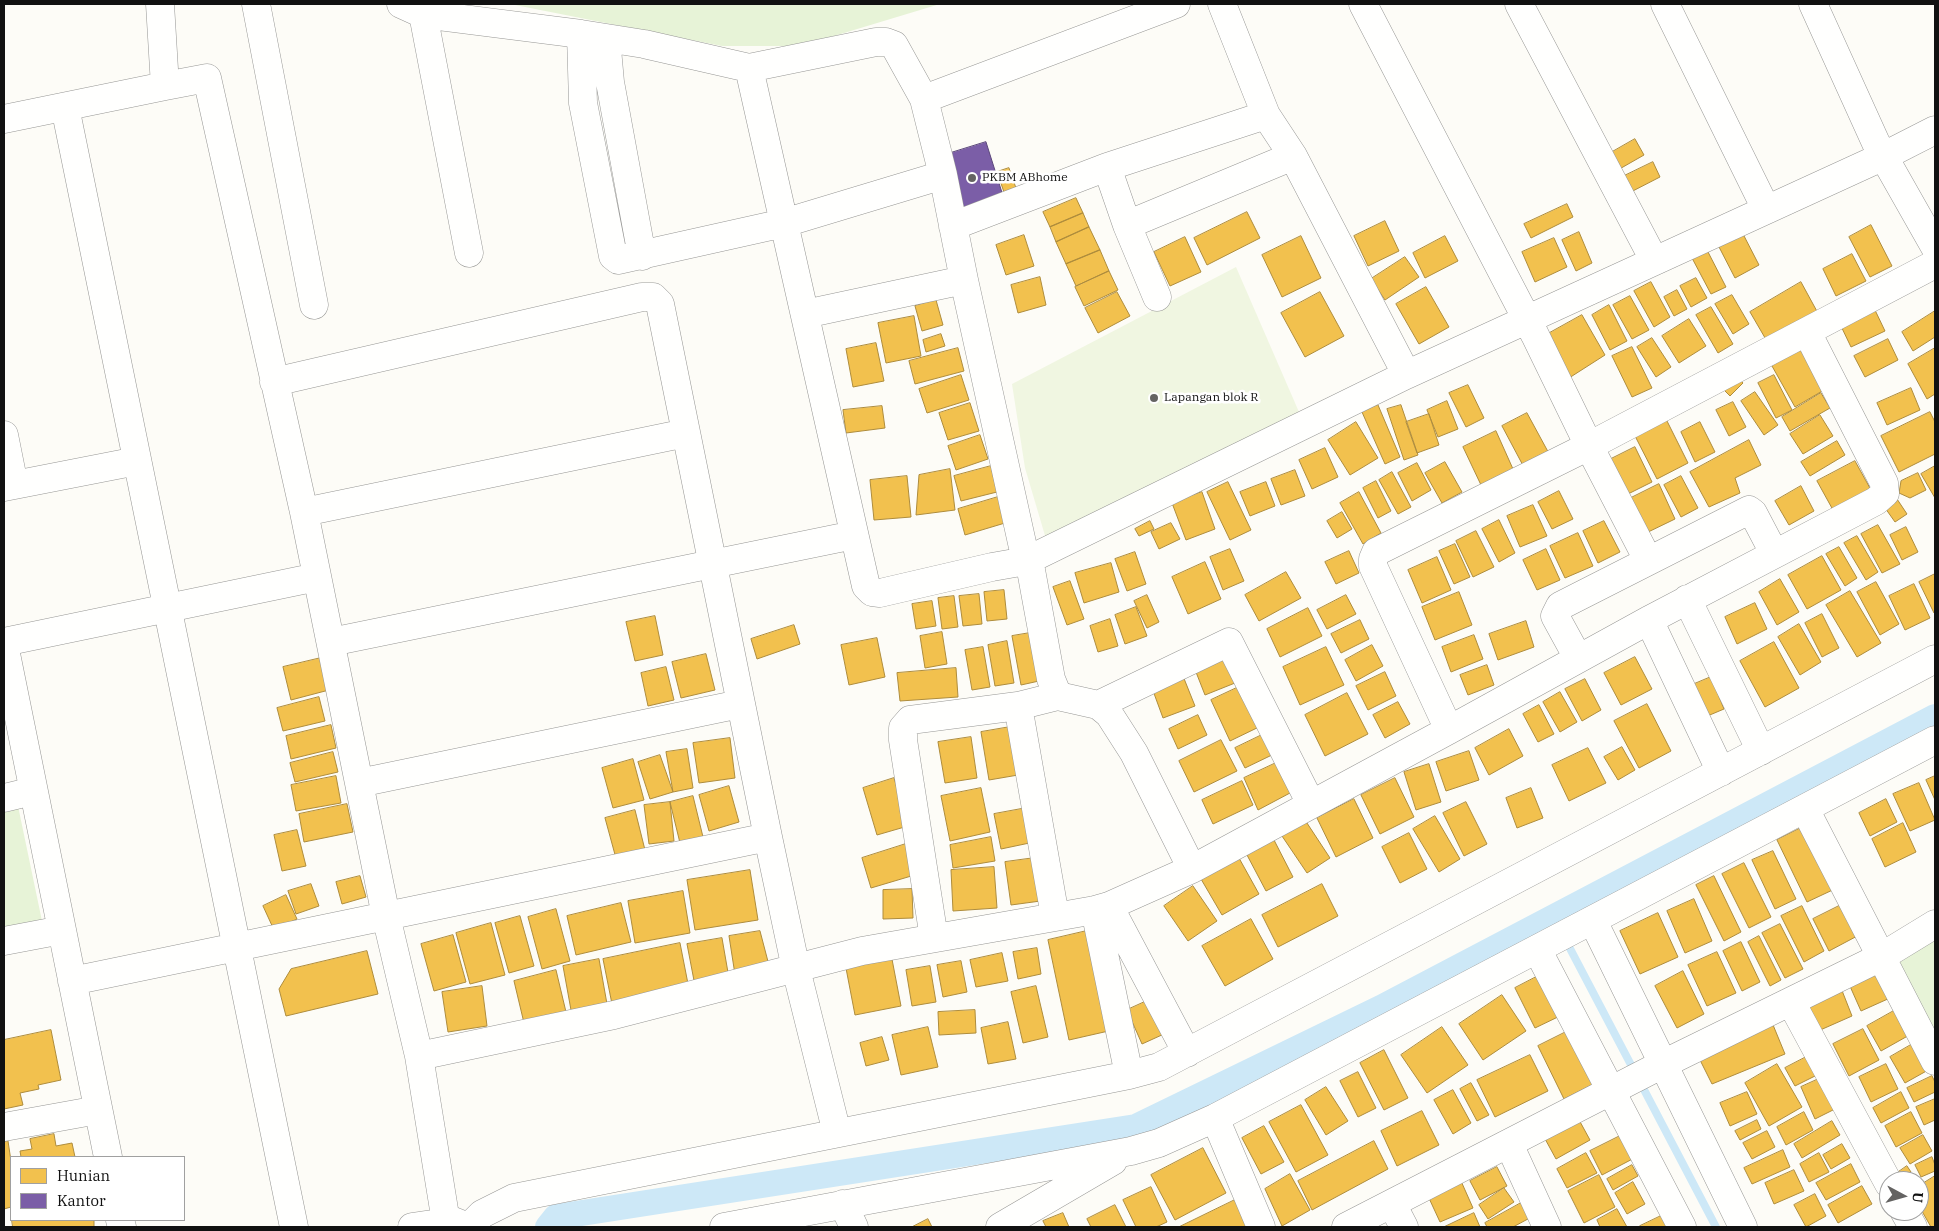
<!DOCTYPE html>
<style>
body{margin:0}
#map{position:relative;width:1939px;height:1231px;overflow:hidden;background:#fdfcf7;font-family:"IBM Plex Serif",serif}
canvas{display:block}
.frame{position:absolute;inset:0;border:5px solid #111;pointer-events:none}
.legend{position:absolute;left:10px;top:1156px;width:175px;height:65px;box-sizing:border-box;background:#fff;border:1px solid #a0a0a0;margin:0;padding:6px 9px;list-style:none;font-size:15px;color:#111}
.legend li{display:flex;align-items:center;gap:10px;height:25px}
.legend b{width:25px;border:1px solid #a0a0a0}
.north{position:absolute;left:1879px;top:1171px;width:50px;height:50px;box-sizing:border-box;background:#fff;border:1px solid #a0a0a0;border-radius:50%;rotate:96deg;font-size:14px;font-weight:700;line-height:20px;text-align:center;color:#111}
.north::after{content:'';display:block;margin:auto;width:18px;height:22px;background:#646362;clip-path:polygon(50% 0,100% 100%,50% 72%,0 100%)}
</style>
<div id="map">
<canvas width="1939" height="1231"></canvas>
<div class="frame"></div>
<ul class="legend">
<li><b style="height:14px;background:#f2c14e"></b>Hunian</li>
<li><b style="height:14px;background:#7b5ea7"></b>Kantor</li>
</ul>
<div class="north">U</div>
</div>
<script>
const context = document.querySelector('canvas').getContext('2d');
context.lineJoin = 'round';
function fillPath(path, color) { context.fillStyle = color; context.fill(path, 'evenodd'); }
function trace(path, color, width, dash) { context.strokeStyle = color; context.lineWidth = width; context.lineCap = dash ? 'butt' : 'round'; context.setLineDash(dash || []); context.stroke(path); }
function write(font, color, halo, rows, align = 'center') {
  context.font = font + ' "IBM Plex Serif",serif'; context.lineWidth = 5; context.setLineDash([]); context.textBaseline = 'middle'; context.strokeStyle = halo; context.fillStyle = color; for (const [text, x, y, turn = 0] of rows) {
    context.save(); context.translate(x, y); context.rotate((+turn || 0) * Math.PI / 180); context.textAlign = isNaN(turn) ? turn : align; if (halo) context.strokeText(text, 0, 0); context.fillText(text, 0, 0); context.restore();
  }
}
fillPath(new Path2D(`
 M510 4H940L801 46H722Z
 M18 806 42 921 4 930V810Z
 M1935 926V1034L1889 950Z`), '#e7f3d7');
fillPath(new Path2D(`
 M1236 267 1299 412 1046 539 1025 468 1012 384Z`), '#f0f6e1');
const homes = new Path2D(`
 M1635 139 1644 155 1616 171 1607 155Z
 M1653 162 1660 177 1625 195 1618 179Z
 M1009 168 1017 191 1005 195 997 172Z
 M1076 198 1083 213 1050 227 1043 212Z
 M1567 204 1573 217 1531 238 1524 224Z
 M1247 212 1260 238 1207 265 1194 238Z
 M1083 213 1089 227 1056 242 1050 227Z
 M1385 221 1399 251 1368 266 1354 236Z
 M1871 225 1892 266 1870 277 1849 237Z
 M1089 227 1100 250 1066 264 1056 242Z
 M1579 232 1592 263 1576 271 1562 240Z
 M1742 232 1759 265 1735 278 1718 245Z
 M1024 235 1034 266 1006 275 996 245Z
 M1301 236 1321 278 1282 297 1262 255Z
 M1445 236 1458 261 1425 278 1413 253Z
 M1185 237 1201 272 1170 286 1154 252Z
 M1554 238 1567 267 1535 282 1522 252Z
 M1100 250 1109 271 1076 286 1066 264Z
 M1707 250 1726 287 1711 294 1692 258Z
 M1852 254 1866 281 1836 296 1823 269Z
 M1405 257 1419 277 1385 300 1371 279Z
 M1109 271 1118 290 1084 306 1075 287Z
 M1040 277 1046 305 1018 313 1011 285Z
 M1696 278 1707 298 1691 307 1680 286Z
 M1651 282 1670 317 1654 327 1634 291Z
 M1801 282 1819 315 1768 343 1750 312Z
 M1426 287 1449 327 1419 344 1396 304Z
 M1677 290 1687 309 1674 316 1664 297Z
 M1117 292 1130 316 1098 333 1085 308Z
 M1320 292 1344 336 1305 357 1281 313Z
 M1732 295 1749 324 1733 334 1715 304Z
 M1630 296 1649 330 1632 339 1613 305Z
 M936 300 943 325 922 331 915 306Z
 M1609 305 1627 341 1610 350 1592 315Z
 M1711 307 1733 344 1718 353 1696 315Z
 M1874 308 1885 331 1851 347 1840 324Z
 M1935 311V337L1913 351 1902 332Z
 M1582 315 1605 355 1569 378 1546 335Z
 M914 316 921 356 886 363 878 323Z
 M1689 319 1706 346 1679 363 1662 336Z
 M941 334 945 346 926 352 923 340Z
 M1652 338 1671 367 1656 377 1637 347Z
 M1888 339 1898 360 1865 377 1854 356Z
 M876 343 884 381 853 387 846 349Z
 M1632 347 1652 388 1632 397 1612 356Z
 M958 348 964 371 915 384 909 361Z
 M1935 348V394L1927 399 1908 364Z
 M1801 349 1824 390 1795 407 1772 366Z
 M1733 372 1743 383 1730 396 1720 386Z
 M961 375 969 400 927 413 919 389Z
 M1774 375 1792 410 1776 418 1758 383Z
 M1468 385 1484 418 1466 427 1449 393Z
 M1911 388 1920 410 1887 425 1877 403Z
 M1755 392 1778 425 1764 435 1741 401Z
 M1821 393 1830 408 1790 431 1782 417Z
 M1447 401 1458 429 1438 437 1427 410Z
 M1733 402 1746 427 1729 436 1716 410Z
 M970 403 979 431 948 440 939 413Z
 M1378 405 1400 457 1385 464 1362 412Z
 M1401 405 1418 455 1404 460 1387 409Z
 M882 406 885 428 846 433 843 410Z
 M1930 412 1935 422V454L1899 472 1881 436Z
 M1527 413 1552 459 1527 473 1502 426Z
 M1429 414 1439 445 1417 453 1406 422Z
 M1820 415 1833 436 1803 454 1790 434Z
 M1665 417 1688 463 1657 479 1634 434Z
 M1356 422 1378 458 1350 475 1328 440Z
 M1700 422 1715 452 1695 462 1681 432Z
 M1496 431 1513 469 1481 485 1463 447Z
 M980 435 988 459 956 470 948 446Z
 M1749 440 1761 465 1735 478 1740 493 1709 507 1690 472Z
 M1837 441 1845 455 1810 476 1801 462Z
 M1635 447 1652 482 1624 496 1607 461Z
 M1325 448 1338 477 1312 489 1299 460Z
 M1855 461 1871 490 1833 510 1817 481Z
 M1445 462 1462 492 1442 503 1425 473Z
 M1417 463 1431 490 1412 501 1398 473Z
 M991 466 997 492 961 501 954 476Z
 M1935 466V498L1921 474Z
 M950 469 955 510 916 515 919 475Z
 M1295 470 1305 496 1281 505 1271 479Z
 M1392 472 1411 507 1398 514 1379 480Z
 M1918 473 1926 490 1910 498 1899 493 1901 481Z
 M907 476 911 517 874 520 870 480Z
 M1681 476 1698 508 1681 517 1664 485Z
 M1376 481 1391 511 1378 518 1363 488Z
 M1228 482 1251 530 1230 540 1207 492Z
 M1266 482 1275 506 1250 516 1240 492Z
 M1659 484 1675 519 1644 534 1627 500Z
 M1801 486 1814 511 1789 525 1775 501Z
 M1559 491 1573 519 1552 529 1538 502Z
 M1202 492 1215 529 1186 540 1172 503Z
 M1359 492 1381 533 1363 544 1340 503Z
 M1895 496 1907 514 1895 522 1883 505Z
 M998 497 1005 523 965 535 958 509Z
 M1533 505 1547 536 1520 547 1507 516Z
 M1342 512 1352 529 1337 538 1327 521Z
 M1499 520 1515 553 1499 562 1482 529Z
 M1150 521 1154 529 1139 536 1135 529Z
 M1604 521 1620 552 1598 563 1583 531Z
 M1171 523 1180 539 1159 549 1151 532Z
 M1878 525 1900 564 1882 573 1861 534Z
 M1906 527 1918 552 1902 560 1890 535Z
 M1476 531 1494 567 1473 577 1456 541Z
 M1578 533 1593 566 1565 578 1550 546Z
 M1857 536 1878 572 1866 580 1844 543Z
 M1455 544 1470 577 1454 584 1439 551Z
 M1839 547 1857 578 1845 586 1826 554Z
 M1230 549 1244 581 1223 590 1210 557Z
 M1546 549 1560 580 1537 590 1523 560Z
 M1349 551 1359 573 1336 584 1325 562Z
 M1135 552 1146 584 1127 591 1115 559Z
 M1822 556 1841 590 1807 609 1788 575Z
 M1437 557 1451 590 1422 603 1408 570Z
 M1205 562 1221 599 1188 614 1172 577Z
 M1111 563 1119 592 1084 603 1075 573Z
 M1286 572 1301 598 1259 621 1245 595Z
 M1935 574V612L1934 613 1919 582Z
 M1780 579 1799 612 1777 625 1759 592Z
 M1070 581 1084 619 1067 625 1053 587Z
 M1876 582 1899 624 1880 635 1857 592Z
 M1914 584 1930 618 1905 630 1889 596Z
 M1004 590 1007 619 987 621 984 592Z
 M1850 591 1881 643 1857 657 1826 605Z
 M1459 592 1472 625 1435 640 1422 607Z
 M979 594 982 624 963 626 959 596Z
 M1147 595 1159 622 1147 628 1134 601Z
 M1346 595 1356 614 1327 629 1317 610Z
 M954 596 958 627 942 629 938 598Z
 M932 601 936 626 916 629 912 604Z
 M1755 603 1767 629 1737 644 1725 617Z
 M1136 607 1147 636 1125 644 1115 615Z
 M1308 608 1322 636 1280 657 1267 629Z
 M1822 614 1839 648 1822 657 1805 623Z
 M655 616 663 655 635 661 626 622Z
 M1110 619 1118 646 1098 652 1090 626Z
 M1360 620 1369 639 1341 653 1331 634Z
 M1526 621 1534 647 1498 660 1489 634Z
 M1799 624 1821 662 1800 675 1778 637Z
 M794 625 800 644 757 659 751 639Z
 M942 632 947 664 925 668 920 636Z
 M1030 633 1039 681 1021 685 1012 636Z
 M1474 635 1483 659 1451 672 1442 647Z
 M877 638 885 677 849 685 841 645Z
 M1007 641 1014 683 995 686 988 645Z
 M1774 642 1799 688 1765 707 1740 661Z
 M1372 645 1383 666 1356 681 1345 660Z
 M983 647 990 687 972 690 965 650Z
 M1326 647 1344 685 1300 705 1283 667Z
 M706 654 715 690 681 698 672 662Z
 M1223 654 1235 683 1205 695 1194 667Z
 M1635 657 1652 689 1621 705 1604 673Z
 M321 658 329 690 291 700 283 667Z
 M1487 665 1494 685 1468 695 1460 675Z
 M666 667 674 700 648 706 641 673Z
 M956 668 958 697 900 701 897 673Z
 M1385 672 1396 696 1368 710 1356 686Z
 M1183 676 1195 706 1163 718 1152 688Z
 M1711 677 1724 709 1705 717 1692 685Z
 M1585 679 1601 710 1582 721 1565 689Z
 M1243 685 1261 726 1230 741 1211 700Z
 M1560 692 1577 722 1560 732 1543 702Z
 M1347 693 1368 734 1325 756 1305 715Z
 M319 697 325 721 283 731 277 708Z
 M1398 702 1410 724 1385 738 1373 715Z
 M1647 704 1671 751 1639 768 1614 721Z
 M1539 705 1554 734 1538 742 1523 714Z
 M1198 715 1207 735 1178 749 1169 729Z
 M331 725 336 748 291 759 286 736Z
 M1016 726 1024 774 989 780 981 732Z
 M1509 729 1523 756 1489 775 1475 748Z
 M1264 734 1274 754 1245 768 1235 748Z
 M971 737 977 778 945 783 938 742Z
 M730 738 735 778 699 783 693 743Z
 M1221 740 1237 771 1194 792 1179 761Z
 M1622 747 1635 770 1618 780 1604 757Z
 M1588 748 1606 783 1569 801 1552 765Z
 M687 749 693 788 673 792 666 752Z
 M1469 751 1479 780 1446 791 1436 762Z
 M333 752 338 772 295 782 290 763Z
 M660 755 673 792 650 799 638 762Z
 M633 759 644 800 613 808 602 768Z
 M1276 763 1290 793 1258 810 1244 778Z
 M1429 764 1441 802 1416 810 1404 772Z
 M336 776 341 803 296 811 291 785Z
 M1935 776V800L1926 780Z
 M894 778 908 826 877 835 863 788Z
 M1395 778 1414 817 1380 834 1361 795Z
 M1242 781 1253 805 1213 824 1202 800Z
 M1919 783 1935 820 1910 831 1893 794Z
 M729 786 739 822 709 831 699 795Z
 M981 788 990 832 950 841 941 796Z
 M1531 788 1543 818 1517 828 1506 798Z
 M693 796 703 837 680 843 670 802Z
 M1354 799 1373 838 1336 857 1317 818Z
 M1886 799 1897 822 1870 836 1859 813Z
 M670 802 674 841 649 844 644 805Z
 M1466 802 1487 844 1464 856 1443 813Z
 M347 804 353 832 304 842 299 814Z
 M1032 807 1039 841 1001 849 994 814Z
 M635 810 646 854 617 862 605 818Z
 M1435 816 1460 859 1439 872 1413 829Z
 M1305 820 1330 858 1307 873 1282 836Z
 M1903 823 1916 852 1885 867 1872 839Z
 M1809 824 1839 887 1807 902 1777 840Z
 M297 830 306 866 282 871 274 835Z
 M1409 833 1427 869 1400 883 1382 847Z
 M991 837 995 861 953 868 950 845Z
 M1274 840 1293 877 1266 891 1247 855Z
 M909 843 918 874 871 888 862 858Z
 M1773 851 1796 899 1775 909 1752 860Z
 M1042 857 1048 900 1011 905 1005 862Z
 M1239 858 1259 894 1222 915 1201 879Z
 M1744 863 1771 917 1749 928 1722 874Z
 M994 867 997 908 953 911 951 870Z
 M750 870 758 920 695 930 687 880Z
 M360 876 366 897 342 904 336 882Z
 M1714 876 1741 932 1724 941 1696 885Z
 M311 884 319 906 296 914 288 891Z
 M1322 884 1338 916 1278 947 1262 915Z
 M1193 886 1217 921 1188 941 1164 906Z
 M912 889 913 918 883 919V890Z
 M683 891 690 933 635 943 628 901Z
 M286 895 297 919 274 930 263 906Z
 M1694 899 1712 941 1685 953 1667 911Z
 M621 903 631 942 576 955 567 916Z
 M1845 903 1861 934 1829 951 1813 919Z
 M1802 906 1824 951 1804 962 1781 916Z
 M556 909 570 961 542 969 528 917Z
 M1658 913 1678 957 1640 974 1620 931Z
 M520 916 534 966 509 973 495 923Z
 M1251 919 1273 959 1225 986 1202 946Z
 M491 923 505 975 470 984 456 933Z
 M1780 924 1803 969 1785 978 1762 933Z
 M1091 930 1113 1030 1069 1040 1048 940Z
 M760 931 771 973 736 981 729 936Z
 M453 935 466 982 434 991 421 944Z
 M1759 936 1781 980 1770 986 1748 942Z
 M722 938 730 984 696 991 687 944Z
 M1741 942 1760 982 1742 991 1723 951Z
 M680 943 689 989 612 1004 603 959Z
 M1037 948 1041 974 1018 979 1013 952Z
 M367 951 378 994 286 1016 279 989 291 969Z
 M1717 952 1736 993 1707 1006 1688 965Z
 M1002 953 1008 981 976 987 970 960Z
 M891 954 901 1006 855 1015 845 963Z
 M599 959 607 1004 571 1010 563 966Z
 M961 961 967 992 943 997 937 965Z
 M930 966 936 1002 912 1006 906 970Z
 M556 970 566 1012 524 1023 514 981Z
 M1683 971 1704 1014 1677 1028 1655 986Z
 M1878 971 1890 998 1861 1011 1849 984Z
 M1542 974 1562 1015 1535 1028 1515 988Z
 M482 986 487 1026 448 1032 442 992Z
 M1036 986 1048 1037 1023 1043 1011 992Z
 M1841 988 1852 1016 1818 1031 1806 1003Z
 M1502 995 1526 1031 1483 1060 1459 1024Z
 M1149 1000 1164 1034 1142 1044 1127 1010Z
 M1899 1008 1913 1033 1881 1051 1867 1026Z
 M975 1010 976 1033 939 1035 938 1012Z
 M1771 1020 1785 1054 1712 1084 1697 1054Z
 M1008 1022 1016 1059 988 1064 981 1028Z
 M928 1027 938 1067 901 1075 892 1035Z
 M1442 1027 1468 1065 1427 1093 1401 1055Z
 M1572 1029 1598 1082 1564 1099 1538 1046Z
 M1863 1029 1879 1060 1849 1076 1833 1044Z
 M51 1030 61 1080 38 1085 39 1089 20 1093 23 1105 4 1109V1040Z
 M882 1037 889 1060 866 1066 860 1043Z
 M1916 1042 1930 1069 1905 1083 1890 1057Z
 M1384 1050 1408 1098 1384 1110 1360 1063Z
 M1812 1054 1821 1073 1795 1086 1785 1068Z
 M1530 1055 1548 1091 1495 1117 1477 1080Z
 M1777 1064 1802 1107 1769 1126 1745 1083Z
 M1886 1064 1898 1089 1871 1102 1859 1077Z
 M1358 1072 1376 1108 1358 1117 1340 1081Z
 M1932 1076 1935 1082V1092L1914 1102 1907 1088Z
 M1823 1077 1837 1108 1815 1119 1801 1087Z
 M1471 1083 1489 1115 1477 1121 1460 1089Z
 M1326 1087 1348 1121 1326 1135 1305 1100Z
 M1453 1090 1471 1123 1453 1134 1434 1100Z
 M1747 1092 1757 1114 1730 1126 1720 1103Z
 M1901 1092 1909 1108 1881 1123 1873 1108Z
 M1935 1099V1120L1924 1125 1916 1107Z
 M1301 1105 1328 1155 1296 1172 1269 1122Z
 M1422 1111 1439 1145 1397 1166 1381 1131Z
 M1804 1112 1813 1130 1786 1145 1777 1127Z
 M1911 1112 1922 1133 1896 1147 1885 1126Z
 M1578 1118 1590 1140 1556 1159 1544 1137Z
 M1757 1120 1761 1129 1740 1140 1735 1131Z
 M1832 1121 1840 1135 1802 1158 1794 1144Z
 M1264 1126 1284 1162 1261 1174 1242 1138Z
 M1630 1131 1642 1154 1602 1175 1590 1151Z
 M1767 1131 1775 1147 1752 1159 1743 1143Z
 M54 1134 56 1146 72 1143 75 1157H21L20 1151 32 1149 30 1139Z
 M1923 1135 1932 1151 1910 1164 1900 1148Z
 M8 1141 11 1161V1207L4 1209V1142Z
 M1374 1141 1388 1169 1312 1210 1298 1181Z
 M1842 1144 1850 1158 1831 1169 1823 1155Z
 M1203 1148 1226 1193 1175 1220 1151 1175Z
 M1783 1150 1790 1167 1752 1184 1744 1168Z
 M1586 1153 1597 1173 1567 1188 1557 1169Z
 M1819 1153 1829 1172 1809 1182 1800 1164Z
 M1932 1157 1935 1165V1171L1921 1177 1915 1165Z
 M1851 1164 1860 1182 1826 1200 1816 1183Z
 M1632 1165 1638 1176 1613 1190 1607 1179Z
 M1907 1166 1911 1172 1901 1179 1897 1173Z
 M1497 1167 1507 1186 1480 1200 1470 1181Z
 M1794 1170 1804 1191 1774 1204 1765 1183Z
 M1290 1174 1310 1210 1282 1226 1265 1189Z
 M1599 1175 1615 1207 1584 1223 1568 1191Z
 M1935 1176V1227H1931L1919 1206V1186Z
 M1461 1181 1473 1208 1440 1222 1428 1196Z
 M1633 1182 1645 1204 1627 1214 1615 1193Z
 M1862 1186 1872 1204 1838 1223 1828 1205Z
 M1151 1187 1167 1222 1156 1227H1136L1123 1200Z
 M1504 1188 1514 1202 1488 1219 1479 1205Z
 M1815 1194 1826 1216 1806 1227 1794 1205Z
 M1239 1198 1254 1227H1179Z
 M1530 1198 1539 1213 1513 1227H1487L1485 1223Z
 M1115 1205 1126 1227H1091L1087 1219Z
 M1617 1209 1627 1227H1600L1597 1220Z
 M1063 1213 1069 1227H1046L1043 1221Z
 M1474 1213 1480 1227H1444Z
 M1661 1216 1667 1227H1641L1640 1226Z
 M928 1219 932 1227H912Z
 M12 1220H94V1227H13Z`);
fillPath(homes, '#f2c14e');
trace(homes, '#ae8c3c', 1);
const offices = new Path2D(`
 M986 142 1004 199 959 213 941 156Z`);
fillPath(offices, '#7b5ea7');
trace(offices, '#5b477a', 1);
trace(new Path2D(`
 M1554 918 1716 1227`), '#cde8f7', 8);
trace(new Path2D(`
 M548 1227 556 1217 1136 1127 1381 1008 1935 717`), '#cde8f7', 26);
const street = new Path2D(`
 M160 4 165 86
 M256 4 314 305
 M401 4 423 14 581 34 644 44 749 68 876 42H886L894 45 924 99 943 175 964 280 1026 561 1031 570 1051 679 1058 696 1098 705 1109 714 1134 753 1192 869
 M1222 4 1266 115 1293 156 1401 364
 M1363 4 1535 335 1589 446 1648 560
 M1519 4 1654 260
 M1665 4 1766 209
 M1813 4 1876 143 1935 247
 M423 14 469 253
 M581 34 583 103 613 256 618 260 784 223 943 175
 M606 38 610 82 642 256
 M749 68 866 586 872 592 880 593 992 567 1026 561 1406 375 1884 156 1935 130
 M924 99 1176 4
 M65 107 294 1227
 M4 119 165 86 207 78 304 512 386 916 419 1056 446 1222 453 1221 468 1227
 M1107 167 1127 225 1157 297
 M1127 225 1293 156
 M953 226 1107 167 1266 115
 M805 314 964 280
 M274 382 642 297H653L660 304 768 837 796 969 837 1133
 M4 435 14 485
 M4 487 137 461
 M304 512 686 433
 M1687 599 1761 751
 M1649 620 1721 772
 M4 642 317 577
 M331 642 854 535
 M4 644 108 1157
 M1578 658 1555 616 1560 606 1749 510 1753 513 1774 553
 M1098 705 1229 642 1311 804
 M1449 730 1373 566V559L1376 552 1589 446 1935 264
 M359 783 740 704
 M4 798 33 791
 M1805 809 1935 1061
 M1109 906 1187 1053
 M1095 910 1129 1075
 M1055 916 1018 706 1058 696
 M1593 921 1743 1227
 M934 938 903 740V728L910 720 1018 706
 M4 941 62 930
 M1537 949 1682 1227
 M72 981 768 837
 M1791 1002 1889 1184
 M419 1056 614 1015 862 951 1095 910 1109 906 1192 869 1449 730 1649 620 1876 501 1885 493 1884 483 1807 332
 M1215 1118 1261 1227
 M4 1127 98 1110
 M1509 1144 1547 1227
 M843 1204 854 1227
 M1392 1204 1404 1227
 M1904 1211 1913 1227
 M120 1220 122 1227
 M412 1227 446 1222
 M469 1227 482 1214 514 1198 1129 1075 1159 1067 1935 659
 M724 1227 1131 1151 1159 1143 1215 1118 1935 740
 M1000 1227 1113 1161
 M1346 1227 1657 1067 1881 957 1935 924`);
trace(street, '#979795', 29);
trace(street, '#fffffe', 28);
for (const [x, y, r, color] of [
 [972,178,5,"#646362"],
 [1154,398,5,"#646362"]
]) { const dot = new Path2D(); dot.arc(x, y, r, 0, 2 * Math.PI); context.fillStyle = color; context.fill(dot); trace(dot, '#fff', 2); }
write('12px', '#111', '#fff', [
 ["PKBM ABhome",982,178],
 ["Lapangan blok R",1164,398]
], 'left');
</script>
